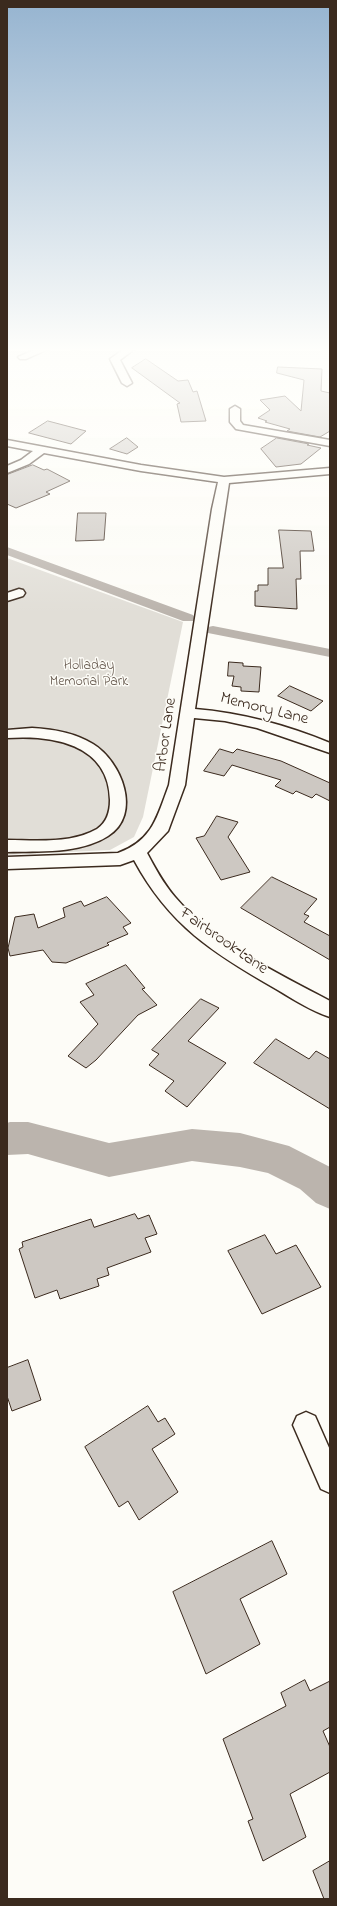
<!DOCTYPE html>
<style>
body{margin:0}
#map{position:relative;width:337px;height:1906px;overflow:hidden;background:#fdfcf7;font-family:"Indie Flower",sans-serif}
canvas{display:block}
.frame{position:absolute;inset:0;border:8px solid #3b2a1e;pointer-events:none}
</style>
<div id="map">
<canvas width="337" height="1906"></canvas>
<div class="frame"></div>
</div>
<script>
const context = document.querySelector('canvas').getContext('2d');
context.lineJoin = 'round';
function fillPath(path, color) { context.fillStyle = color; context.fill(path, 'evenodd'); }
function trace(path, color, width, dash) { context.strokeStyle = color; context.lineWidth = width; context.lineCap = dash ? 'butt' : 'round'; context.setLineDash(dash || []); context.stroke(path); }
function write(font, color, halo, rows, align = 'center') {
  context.font = font + ' "Indie Flower",sans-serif'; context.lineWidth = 3; context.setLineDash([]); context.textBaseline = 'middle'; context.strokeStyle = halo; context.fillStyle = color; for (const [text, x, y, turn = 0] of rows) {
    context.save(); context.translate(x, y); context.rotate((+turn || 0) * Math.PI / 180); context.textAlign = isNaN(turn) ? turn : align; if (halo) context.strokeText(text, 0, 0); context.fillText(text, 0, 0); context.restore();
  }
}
fillPath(new Path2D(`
 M7 558 183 622 143 817 134 837 110 850 7 855Z`), '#e1ded7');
fillPath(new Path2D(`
 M7 547 193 615 195 618 193 621H183L7 555Z
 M213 626 330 649V657L208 633 206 630 208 627Z`), '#bbb4ad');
fillPath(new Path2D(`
 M10 1122H28L109 1143 192 1129 240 1133 289 1146 330 1167V1209L316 1203 300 1189 268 1173 240 1167 192 1161 109 1177 28 1154 7 1155V1123Z`), '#bbb4ad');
const building = new Path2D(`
 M146 359 178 381 188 380 193 392 197 391 206 421 181 422 177 404 180 403 132 368Z
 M278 367 322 369 321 391 330 393V431L320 437 287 431 290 429 265 422 267 421 258 418 270 410 260 400 285 396 301 411 304 380 277 373Z
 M48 421 86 431 71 444 29 433Z
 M127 438 138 447 127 454 110 449Z
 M277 438 309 444 307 445 321 448 301 464 276 467 261 449Z
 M33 465 44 470 47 469 70 481 46 492 50 494 16 508 7 504V475Z
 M78 513H106L104 540 76 541Z
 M279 530 311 531 314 551H300L301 579H296L297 609 255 606V591H258V585H268V568H283Z
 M229 662 243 663V666L261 667 259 692 241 691V687L232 686 234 676H228Z
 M290 686 323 701 311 711 278 696Z
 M220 749 233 753 237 749 281 761 330 783V801L316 794 312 798 296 791 293 794 275 786 281 780 232 765 224 776 204 771Z
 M217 816 238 822 228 837 250 872 221 880 196 838 204 836Z
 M272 877 317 899 304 914 309 916 304 922 330 936V960L241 908Z
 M107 897 131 923 123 927 128 934 107 943 109 945 66 963 52 962 43 950 10 956 8 948 15 917 34 914 38 928 65 917 63 908 81 901 84 906Z
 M126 965 145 988 142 989 157 1005 138 1015 96 1060 86 1068 68 1056 98 1024 80 1002 94 995 86 984Z
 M201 999 219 1008 188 1041 226 1063 187 1107 165 1091 174 1081 149 1065 159 1054 152 1050Z
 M276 1039 309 1059 316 1051 330 1059V1109L254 1063Z
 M135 1214 138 1219 149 1215 157 1234 145 1238 151 1252 107 1268 109 1275 97 1279 99 1286 60 1299 57 1290 35 1298 19 1249 23 1247 22 1242 91 1219 94 1227Z
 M265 1235 276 1254 296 1245 321 1287 262 1314 228 1251Z
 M28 1360 41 1400 12 1411 7 1396V1368Z
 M148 1406 158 1422 165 1418 175 1434 152 1449 178 1492 139 1520 128 1501 119 1507 85 1447Z
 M272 1541 287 1574 240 1599 260 1644 206 1674 173 1592Z
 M305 1680 310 1691 330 1681V1727L323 1731 330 1747V1772L290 1794 306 1837 263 1861 248 1821 253 1819 223 1739 286 1706 281 1693Z
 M330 1861V1899H324L313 1871Z`);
fillPath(building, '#cdc8c2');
trace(building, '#3b2a1e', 1);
const minor = new Path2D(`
 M41 347H53L26 359H20L18 357Z
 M70 347H81L80 349 74 350Z
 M127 347H137L120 360 132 383 127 386 122 383 110 359Z
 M321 347H330V350L322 349Z
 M235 406 240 409V421L243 425 330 440V446L236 429 230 422V409Z
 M7 440 141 465 224 477 330 468V474L229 483 195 709C242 713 287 725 330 743V753L257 728 225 721 194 718 185 785 168 831 147 853C155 868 163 883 175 897 215 944 276 972 330 1001V1017C311 1011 293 999 276 989 213 953 169 925 134 860L120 865 7 869V857L118 853C153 840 157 817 169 785L212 509 218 482 141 471 44 453 29 464 7 473V466L21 460 33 451 7 446Z
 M19 589 23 590 25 593 23 596 7 601V593Z
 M32 728C53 729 75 733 93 744 121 761 143 814 108 836 80 854 39 851 7 852V840C35 840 71 844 97 829 107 822 110 812 110 800 109 743 51 735 7 738V730Z
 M306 1412 315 1416 330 1450V1493L321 1489 293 1425 297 1416Z`);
trace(minor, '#3b2a1e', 3);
fillPath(minor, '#fdfcf7');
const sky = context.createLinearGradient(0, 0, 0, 614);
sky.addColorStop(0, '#96b4d0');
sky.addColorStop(0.57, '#fefefb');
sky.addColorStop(1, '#fefefb00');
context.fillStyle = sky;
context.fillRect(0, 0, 337, 614);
write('14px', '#64574c', '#fdfcf7', [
 ["Holladay",89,667],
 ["Memorial Park",89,683]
]);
write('17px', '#3b2a1e', '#fdfcf7', [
 ["Memory Lane",264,710,14],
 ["Arbor Lane",167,735,-82],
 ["Fairbrook Lane",223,942,35]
]);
</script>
